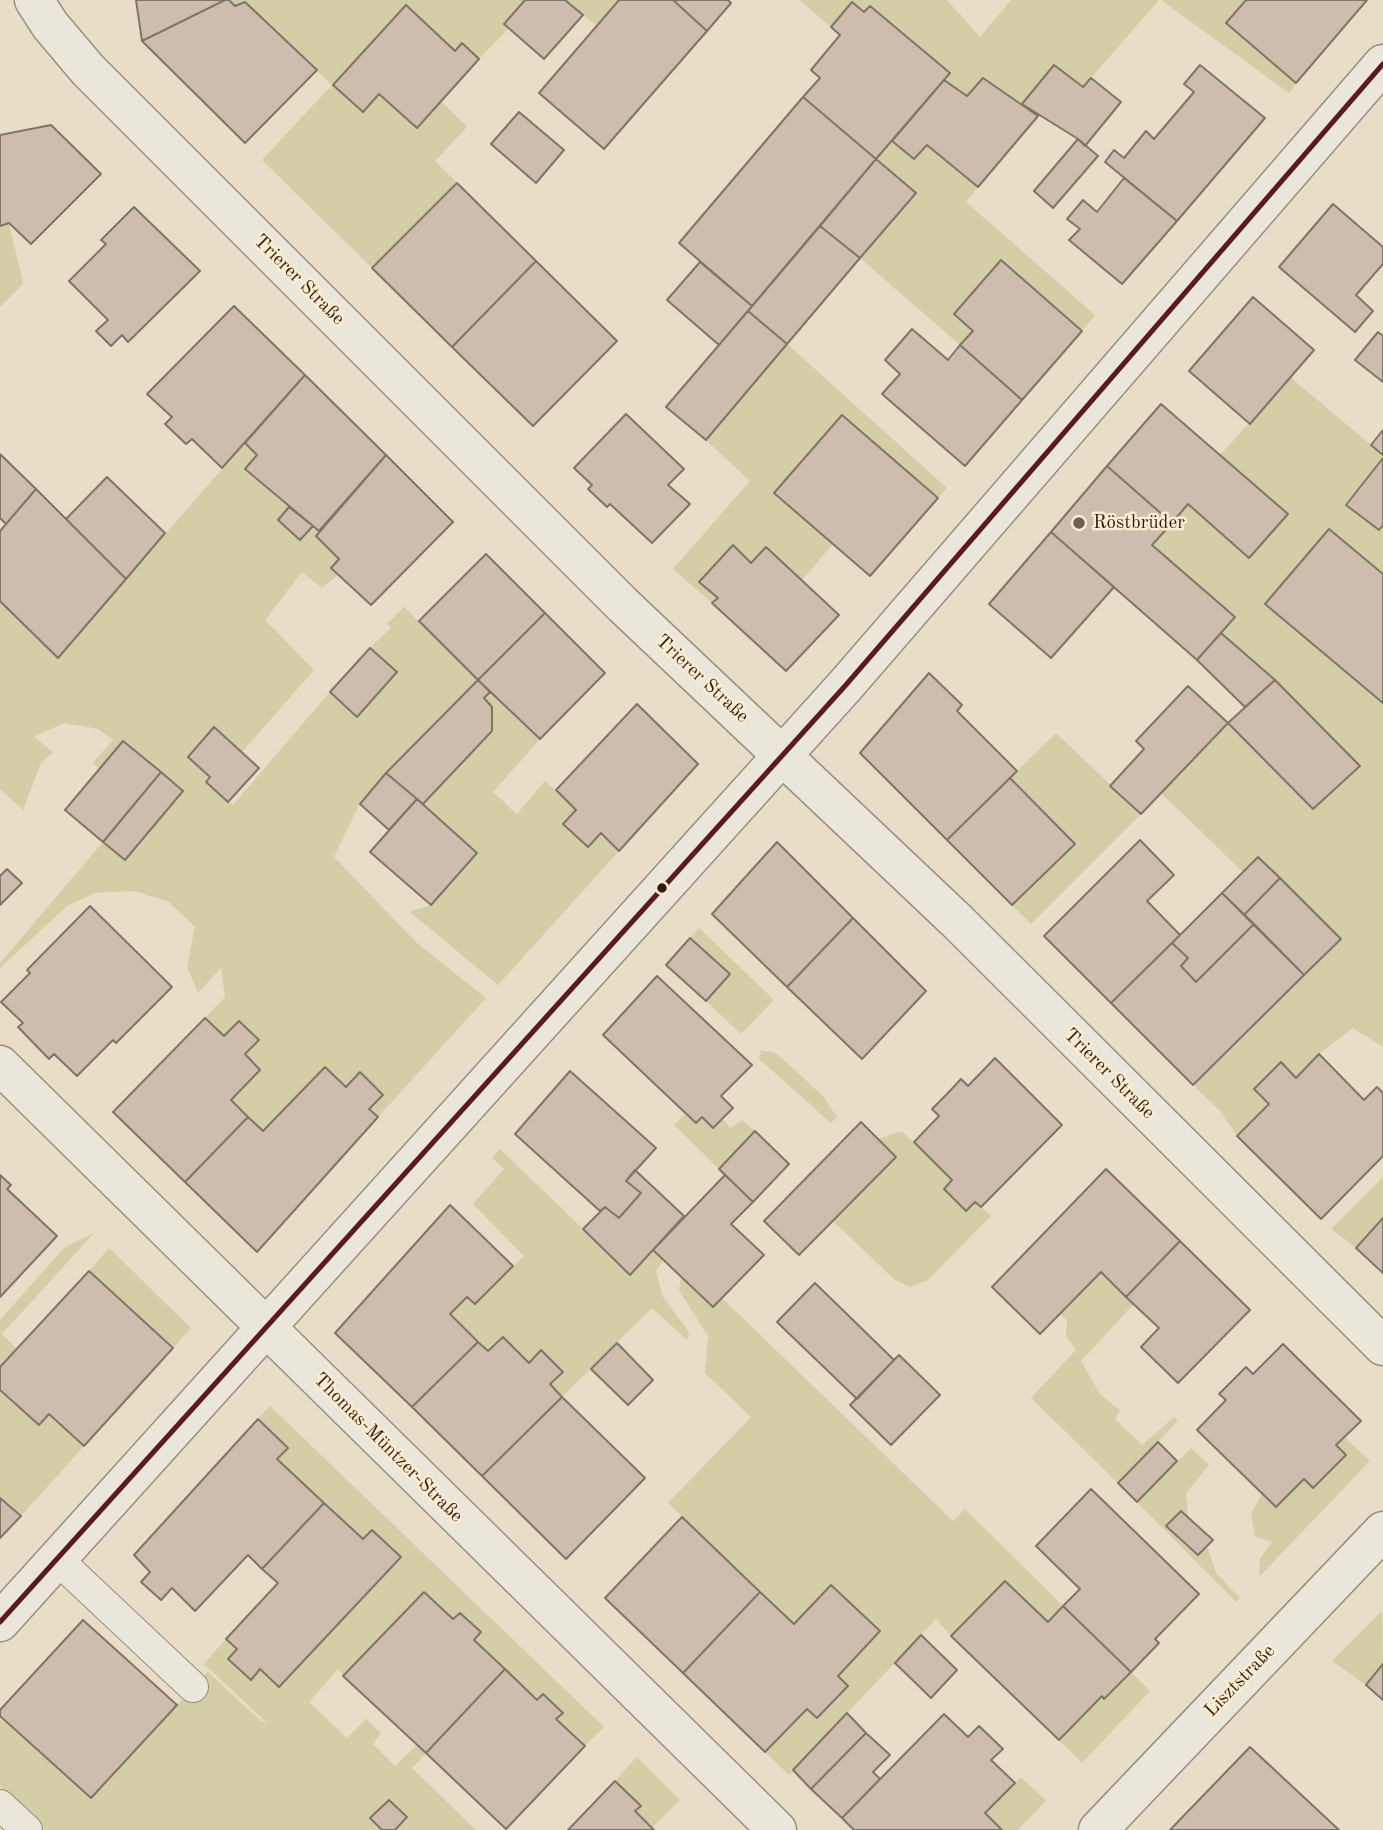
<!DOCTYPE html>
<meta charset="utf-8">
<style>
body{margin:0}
canvas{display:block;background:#e8ddc6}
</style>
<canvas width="1383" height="1830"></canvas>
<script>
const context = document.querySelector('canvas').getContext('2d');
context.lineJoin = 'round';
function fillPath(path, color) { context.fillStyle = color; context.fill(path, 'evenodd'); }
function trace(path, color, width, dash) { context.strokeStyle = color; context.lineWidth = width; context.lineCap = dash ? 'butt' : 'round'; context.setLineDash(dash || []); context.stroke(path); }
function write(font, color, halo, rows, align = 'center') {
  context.font = font + ' "Old Standard TT",serif'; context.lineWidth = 5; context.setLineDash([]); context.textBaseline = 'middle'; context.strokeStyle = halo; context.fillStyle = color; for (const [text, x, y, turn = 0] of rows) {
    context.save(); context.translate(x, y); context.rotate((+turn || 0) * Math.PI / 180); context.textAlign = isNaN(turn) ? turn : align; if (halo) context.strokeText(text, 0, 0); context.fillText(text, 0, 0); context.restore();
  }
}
fillPath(new Path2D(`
 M229 0H525L504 24 509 28 479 59 462 43 455 51 405 5 333 85 363 112 379 94 416 128 441 101 467 127 435 161 457 183 372 268 262 160 332 85 246 2 235 6Z
 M565 0H619L597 26Z
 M799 0H947L980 37 1011 0H1159L1083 87 1054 65 1022 104 983 78 967 96 944 80 949 73 870 6 864 12 852 2 831 27Z
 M1161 0H1246L1226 24 1296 83 1289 93Z
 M892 141 914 159 927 145 978 187 966 202 1095 315 1082 331 1001 260 954 314 973 331 960 345 860 258 916 193 876 159Z
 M9 223 23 284 0 307V226Z
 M787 344 947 488 938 498 842 415 774 493 833 544 802 580 766 547 751 563 733 546 700 581 718 598 712 603 673 569 750 481 706 440Z
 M1290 377 1383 455V458L1346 504 1378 530 1383 525V1047L1353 1028 1319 1054 1296 1078 1281 1062 1254 1089 1269 1104 1237 1136 1221 1112 1193 1085 1341 939 1259 857 1243 872 1161 793 1228 723 1312 809 1360 766 1275 680 1221 633 1235 617 1152 545 1188 504 1250 558 1287 514 1220 455Z
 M245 443 257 455 245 469 289 507 278 521 300 540 313 526 319 531 317 537 339 559 331 568 338 575 322 588 302 572 265 620 314 670 242 752 214 727 188 757 210 777 206 783 233 805 330 692 357 717 397 672 370 648 392 627 387 624 404 607 478 680 386 773 360 803 334 857 418 944 486 998 378 1117 369 1109 383 1094 360 1073 346 1087 325 1067 263 1131 231 1100 260 1070 245 1054 258 1039 239 1021 224 1036 205 1018 225 997 221 968 198 993 187 967 195 927 169 902 135 891 95 893 67 906 0 968V963L103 842 125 860 183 791 100 769 93 763 113 740 98 729 64 723 34 737 53 752 41 763 23 810 0 789V601L57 657Z
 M490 692 540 739 493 792 517 814 545 781 576 810 563 824 588 846 601 833 619 851 498 985 410 912 431 905 477 853 423 804 492 731V708L484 698Z
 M1056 733 1141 814 1031 924 1012 905 1075 844 1010 778Z
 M699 928 774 1000 741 1034 706 1001 730 974 690 938Z
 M759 1050 776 1053 823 1096 837 1117 831 1123 758 1058 762 1053Z
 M685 1114 695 1123 702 1117 713 1128 722 1119 731 1128 742 1120 755 1131 719 1169 674 1125Z
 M902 1131 952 1180 944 1189 966 1210 975 1202 991 1216 928 1280 910 1287 895 1280 833 1221 895 1157 878 1139Z
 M500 1149 630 1274 653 1250 663 1260 656 1272 663 1297 689 1332 687 1340 652 1308 562 1397 550 1384 562 1372 541 1351 529 1363 503 1337 488 1351 450 1314 467 1297 475 1304 524 1256 473 1204 504 1169 492 1158Z
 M1383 1177V1218L1356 1248 1331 1229Z
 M94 1233 2 1334 17 1349 0 1367V1320L65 1247Z
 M109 1248 191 1328 173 1348 89 1271Z
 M1101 1272 1134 1304 1081 1361 1100 1394 1120 1411 1115 1419 1142 1445 1174 1417 1178 1421 1118 1483 1031 1398 1076 1350 1066 1336 1067 1320 1060 1314Z
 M681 1277 713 1307 722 1298 953 1521 965 1509 1063 1606 1048 1622 1005 1581 951 1636 936 1619 789 1775 765 1752 807 1709 817 1718 848 1686 838 1676 880 1631 831 1585 794 1624 668 1503 751 1417 705 1373 708 1336 679 1290Z
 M0 1390 38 1425 49 1414 84 1446 21 1516 0 1498Z
 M270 1406 604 1727 585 1746 556 1719 562 1712 543 1694 537 1700 474 1640 480 1632 460 1613 453 1619 424 1592 344 1676 338 1669 309 1702 347 1738 366 1719 381 1733 373 1744 395 1766 417 1745 426 1753 412 1768 476 1830H45L0 1786V1716L91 1798 208 1672 261 1721 267 1723 204 1664 226 1639 237 1649 228 1659 251 1680 260 1669 279 1687 401 1557 372 1530 363 1539 277 1459 287 1448 258 1419Z
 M1344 1437 1370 1461 1259 1577 1260 1558 1272 1542 1255 1537 1251 1514 1262 1493 1304 1479 1313 1488 1345 1455 1337 1445Z
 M1191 1448 1209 1465 1186 1493 1188 1518 1181 1511 1167 1526 1198 1555 1207 1546 1216 1573 1240 1598 1236 1602 1137 1502Z
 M1382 1611 1383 1664 1366 1685 1332 1661Z
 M1131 1672 1150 1691 1082 1763 1059 1740 1102 1696 1105 1698Z
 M637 1757 680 1800 652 1828 635 1811 640 1806 615 1781Z
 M1021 1777 1046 1801 1018 1830H1002L985 1813Z`), '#d3cea6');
const building = new Path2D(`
 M136 0H225L142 41Z
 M225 0H229L235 6 245 2 317 70 245 143 142 41Z
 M525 0H565L583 15 544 59 504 24Z
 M619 0H673L707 31 604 149 539 93Z
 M673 0H728L731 3 707 31Z
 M1246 0H1367L1296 83 1226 23Z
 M852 2 864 12 870 6 950 73 876 159 803 97 820 78 811 70 840 35 831 27Z
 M406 5 455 51 462 43 479 59 417 128 379 94 363 112 333 85Z
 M1054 65 1083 87 1091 78 1121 102 1085 146 1078 139 1022 104Z
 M1200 65 1265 118 1177 221 1105 162 1114 150 1124 158 1146 131 1154 139 1194 92 1184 84Z
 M983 78 1038 116 978 187 927 145 914 159 892 141 944 80 967 96Z
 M803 97 876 159 752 306 679 243Z
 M519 112 564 150 536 183 491 144Z
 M51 125 101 174 31 244 9 223 0 226V135Z
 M1078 139 1098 156 1053 208 1034 191Z
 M876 159 916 193 860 258 820 226Z
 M1124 178 1177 221 1122 284 1069 240 1080 229 1067 219 1083 200 1097 212Z
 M457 183 536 261 452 347 372 268Z
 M1333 204 1383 247V264L1356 295 1373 311 1355 332 1279 267Z
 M134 207 200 271 128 342 122 335 111 346 96 331 108 320 69 281 106 244 101 240Z
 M820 226 860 258 787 344 748 311Z
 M1001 260 1082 331 1022 400 960 345 973 331 954 314Z
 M536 261 617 341 533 426 452 347Z
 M700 262 752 306 719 345 667 300Z
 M1253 297 1314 350 1250 424 1189 371Z
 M234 306 305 375 222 468 192 439 186 444 165 424 172 417 147 394Z
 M748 311 787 344 706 440 666 407Z
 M912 329 948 360 960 345 1022 400 965 466 882 394 900 374 885 360Z
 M1378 332 1383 336V382L1355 360Z
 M305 375 386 455 319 531 245 469 257 455 245 443Z
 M1161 404 1288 514 1249 558 1188 504 1172 523 1107 466Z
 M626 414 684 469 668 485 690 504 652 543 610 504 607 507 588 489 592 485 574 468Z
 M842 415 938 498 870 576 774 493Z
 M1383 430V455L1371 445Z
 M0 454 36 489 6 524 0 518Z
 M386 455 453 522 371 605 331 568 339 559 316 536Z
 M1383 458V525L1379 530 1346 505Z
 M1107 466 1172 523 1152 545 1235 617 1197 660 1051 532Z
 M107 477 165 533 126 579 66 519Z
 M36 489 126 579 58 658 0 601V531Z
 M289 507 313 526 300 540 278 520Z
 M1329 529 1383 574V703L1265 604Z
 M1051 532 1114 587 1051 658 989 604Z
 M733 545 751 563 766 547 839 615 786 671 712 603 718 598 699 582Z
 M486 554 545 613 478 680 419 621Z
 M545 613 605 673 540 739 478 680Z
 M1221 633 1275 680 1245 707 1197 660Z
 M370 648 397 672 357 717 330 692Z
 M929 673 962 705 957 711 1017 771 947 840 860 753Z
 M478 680 490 692 484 698 492 707V731L423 804 386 773Z
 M1275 680 1360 766 1313 809 1228 723Z
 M1188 686 1228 723 1141 814 1110 786 1144 749 1136 741Z
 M637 704 698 764 619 851 601 833 588 847 563 824 576 810 556 790Z
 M214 727 259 768 228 802 206 782 210 777 188 757Z
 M123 741 161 772 103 842 65 810Z
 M161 772 183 791 125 860 103 842Z
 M386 773 417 799 389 830 360 804Z
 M1010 778 1075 844 1012 905 947 840Z
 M417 799 477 853 431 905 370 852Z
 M1140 840 1174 875 1147 901 1180 935 1111 1003 1044 936Z
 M777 842 853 918 787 987 712 914Z
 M1258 857 1280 878 1244 915 1222 893Z
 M7 869 22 883 0 905V876Z
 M1280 878 1341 939 1304 975 1244 915Z
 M1222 893 1254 924 1196 982 1181 966 1188 958 1172 943Z
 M90 906 172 987 116 1043 113 1040 77 1076 54 1054 49 1059 18 1027 23 1023 1 1002 30 973 27 970Z
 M853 918 926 991 862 1059 787 987Z
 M1254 924 1304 975 1193 1085 1111 1003 1172 943 1188 958 1181 966 1196 982Z
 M690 938 730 974 706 1001 666 965Z
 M657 976 752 1065 721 1096 733 1108 713 1128 702 1117 696 1123 603 1035Z
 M205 1018 224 1036 239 1021 259 1040 245 1054 260 1070 231 1100 248 1117 185 1182 113 1112Z
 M1319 1054 1364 1100 1377 1087 1383 1093V1156L1321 1219 1237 1136 1269 1104 1254 1089 1281 1062 1296 1078Z
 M995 1058 1062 1125 981 1207 975 1202 966 1211 944 1189 952 1180 914 1142 939 1116 932 1109 947 1094 961 1079 968 1086Z
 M325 1067 346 1087 360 1072 383 1095 369 1109 378 1117 257 1252 185 1182 248 1117 263 1131Z
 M570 1071 656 1148 626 1181 641 1193 619 1218 605 1207 600 1211 515 1134Z
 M861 1122 896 1157 799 1255 764 1221Z
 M755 1131 789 1164 753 1202 719 1169Z
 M1106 1169 1180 1241 1126 1297 1101 1272 1040 1334 992 1287Z
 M635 1170 684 1216 630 1275 583 1229 605 1207 619 1218 641 1193 626 1181Z
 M0 1175 11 1185 7 1189 57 1236 0 1297Z
 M725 1175 753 1202 731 1224 764 1255 713 1307 653 1250Z
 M450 1205 513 1266 475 1304 467 1297 450 1314 478 1342 412 1407 335 1333Z
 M1383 1218V1273L1356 1248Z
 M1180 1241 1250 1310 1178 1383 1141 1347 1159 1328 1126 1297Z
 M89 1271 173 1348 84 1446 49 1414 39 1425 0 1390V1367Z
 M815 1283 894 1360 857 1399 777 1322Z
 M503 1337 529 1363 541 1350 563 1372 550 1384 562 1397 482 1476 412 1407 478 1342 488 1351Z
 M617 1343 653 1380 628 1405 591 1369Z
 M1283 1344 1361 1421 1336 1445 1346 1455 1313 1488 1304 1479 1276 1507 1197 1430 1226 1400 1219 1394 1246 1367 1253 1374Z
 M899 1355 940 1395 891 1445 850 1405Z
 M562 1397 645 1478 566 1559 482 1476Z
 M258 1419 288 1448 277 1459 324 1503 262 1569 248 1555 195 1611 172 1588 161 1600 141 1582 150 1572 134 1555Z
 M1158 1442 1177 1461 1137 1502 1118 1483Z
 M1091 1489 1199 1594 1155 1639 1159 1643 1131 1672 1063 1606 1080 1589 1036 1546Z
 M0 1498 21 1516 0 1538Z
 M324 1503 363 1539 372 1530 401 1557 279 1687 260 1669 251 1680 228 1659 237 1649 226 1639 278 1583 262 1569Z
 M1181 1511 1213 1540 1198 1555 1166 1526Z
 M682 1517 760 1592 683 1673 605 1598Z
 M1005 1581 1048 1622 1063 1606 1131 1672 1104 1699 1102 1696 1059 1740 951 1636Z
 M831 1585 880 1631 838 1676 848 1686 817 1718 807 1709 765 1752 683 1673 760 1592 794 1624Z
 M424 1592 453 1619 460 1613 481 1632 474 1640 505 1669 426 1753 343 1676Z
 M83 1620 177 1705 91 1798 0 1716V1710Z
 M921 1635 957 1670 931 1698 895 1663Z
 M1383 1664V1700L1366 1685Z
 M505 1669 537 1700 543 1694 563 1713 556 1719 585 1746 506 1829 426 1753Z
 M847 1713 866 1733 811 1789 793 1770Z
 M944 1714 968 1737 979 1726 1003 1749 991 1760 1015 1783 985 1813 1002 1830H854L842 1818Z
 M866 1733 890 1755 873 1772 880 1779 842 1818 811 1789Z
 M1250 1747 1339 1830H1170Z
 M615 1781 641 1806 635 1811 654 1830H568Z
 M389 1800 407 1817 395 1830H382L370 1818Z`);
fillPath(building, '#cebcac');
trace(building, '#7f7569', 2);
const service = new Path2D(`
 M57 1559 193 1687
 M0 1805 27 1830`);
const minor = new Path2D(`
 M0 1065 777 1830
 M0 1622 845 686 1383 64
 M1098 1830 1383 1531`);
const tertiary = new Path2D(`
 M34 0 50 25 88 70 623 605 958 922 1383 1346`);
trace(service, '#988f81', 32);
trace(minor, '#988f81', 41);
trace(tertiary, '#988f81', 41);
trace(service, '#ebe6da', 30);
trace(minor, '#ebe6da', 38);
trace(tertiary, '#ebe6da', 38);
trace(new Path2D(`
 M0 1622 845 686 1383 64`), '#5b1a21', 5);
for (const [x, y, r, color] of [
 [1079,523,7,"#735f51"],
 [662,888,6,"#341b12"]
]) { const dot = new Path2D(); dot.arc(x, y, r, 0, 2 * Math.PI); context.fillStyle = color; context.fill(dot); trace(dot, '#faecd0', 2.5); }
write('19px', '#341b12', '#faecd0', [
 ["Trierer Straße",299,280,45],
 ["Trierer Straße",702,679,43],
 ["Trierer Straße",1109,1074,45],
 ["Thomas-Müntzer-Straße",388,1448,45],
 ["Lisztstraße",1240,1681,-46]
]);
write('19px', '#341b12', '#faecd0', [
 ["Röstbrüder",1093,523]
], 'left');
</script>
